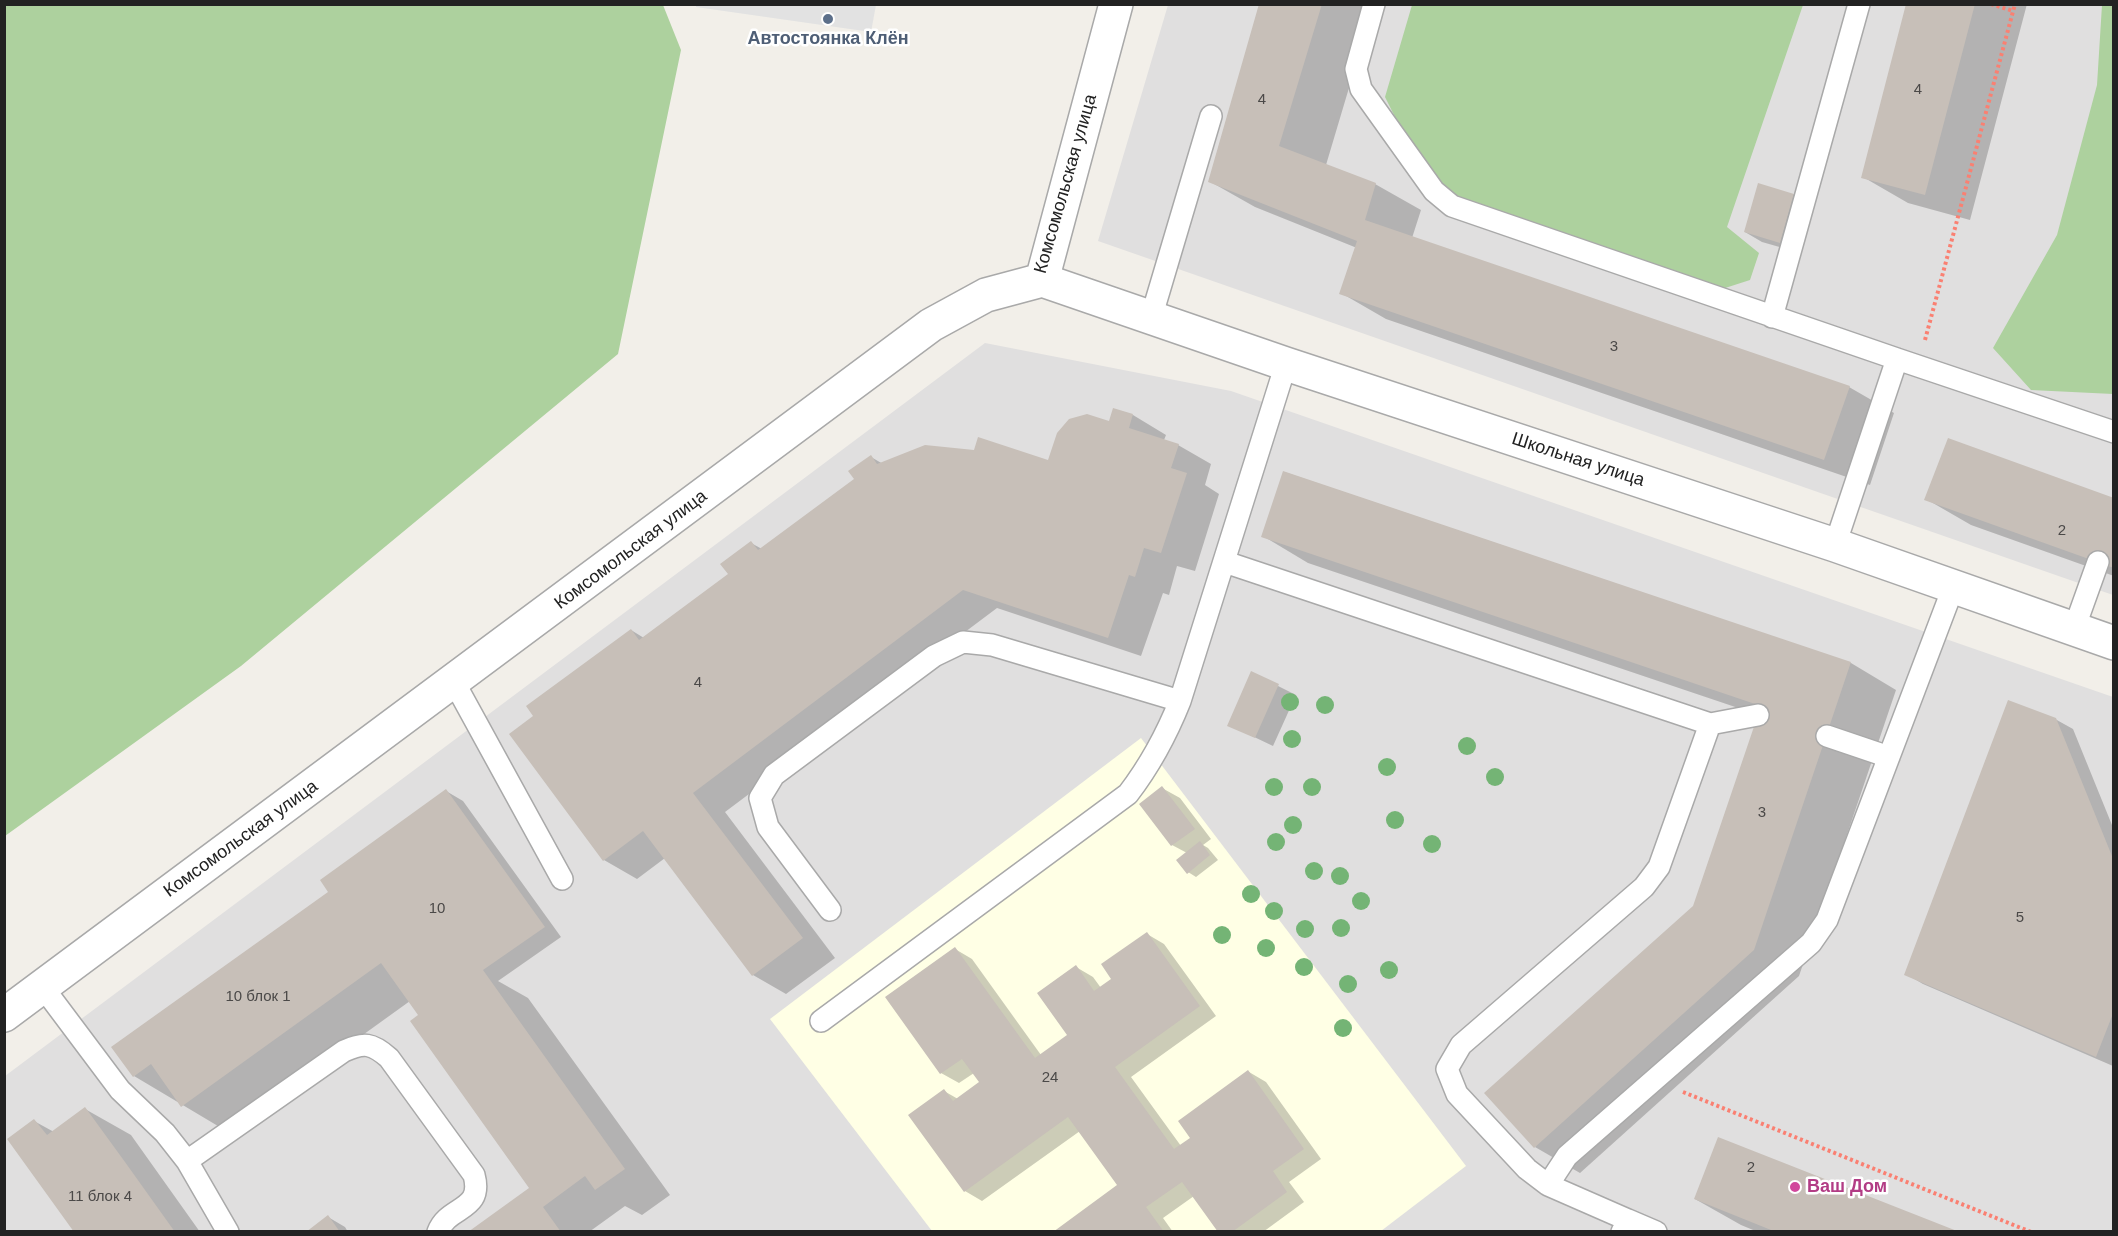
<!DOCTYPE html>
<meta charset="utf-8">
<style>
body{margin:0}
#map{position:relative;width:2118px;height:1236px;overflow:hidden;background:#f2efe9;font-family:Helvetica,sans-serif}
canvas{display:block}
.frame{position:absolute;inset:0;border:6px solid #222;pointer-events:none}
</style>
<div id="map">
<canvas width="2118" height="1236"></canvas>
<div class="frame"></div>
</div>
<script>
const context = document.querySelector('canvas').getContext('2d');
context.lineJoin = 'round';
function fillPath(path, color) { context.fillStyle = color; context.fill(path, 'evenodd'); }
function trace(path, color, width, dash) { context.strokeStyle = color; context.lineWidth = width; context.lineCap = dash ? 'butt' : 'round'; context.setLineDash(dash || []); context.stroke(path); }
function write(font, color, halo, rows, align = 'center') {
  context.font = font + ' Helvetica,sans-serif'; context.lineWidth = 5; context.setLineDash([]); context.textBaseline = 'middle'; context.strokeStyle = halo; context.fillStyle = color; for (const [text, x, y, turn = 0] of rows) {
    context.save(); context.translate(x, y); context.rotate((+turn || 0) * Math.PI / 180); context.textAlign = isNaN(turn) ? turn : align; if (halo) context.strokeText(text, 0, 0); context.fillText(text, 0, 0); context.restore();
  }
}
fillPath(new Path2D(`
 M1168 5H2113V595L1098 241Z
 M985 343 1231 391 2113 697V1231L5 1232V1076Z`), '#e0dfdf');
fillPath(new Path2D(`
 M1141 738 1466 1166 1381 1231H932L770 1019Z`), '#ffffe5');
fillPath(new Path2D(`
 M5 4 663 5 681 50 618 354 241 666 5 836Z
 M1412 5H1803L1727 227 1759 253 1750 280 1722 289 1453 196 1410 147 1385 97Z
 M2102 5H2114L2113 394 2031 390 1993 348 2057 235 2097 85Z`), '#add19e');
fillPath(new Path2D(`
 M696 5 876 4V5L871 32 696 7Z`), '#e2e2e2');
fillPath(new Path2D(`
 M1260 4H1374L1326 165 1375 184 1421 210 1412 238 1849 387 1894 413 1870 485 1386 319 1341 293 1357 248 1255 207 1209 181Z
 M1908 4H2027L1970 220 1908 203 1863 177Z
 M1759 185 1794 195 1811 205 1797 252 1762 242 1745 232Z
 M1133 415 1166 435 1164 440 1178 445 1211 464 1205 485 1219 494 1195 571 1177 566 1169 595 1163 593 1141 656 997 608 725 812 835 958 786 994 753 975 665 858 637 879 604 860 535 716 631 630 644 638 730 575 751 543 762 549 856 479 871 457 883 464 1049 462 1110 422Z
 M1284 472 1851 663 1896 690 1799 976 1580 1173 1535 1147 1694 907 1759 715 1308 563 1263 536Z
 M1926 499 2114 500V576L1971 525Z
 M1252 673 1296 695 1273 746 1229 725Z
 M2055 719 2073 729 2114 830 2113 1066 1923 984 1906 974Z
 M1162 788 1180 798 1211 839 1203 845 1208 848 1218 860 1196 877 1188 872 1187 853 1172 845 1142 804Z
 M446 791 463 801 561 937 498 981 528 998 670 1195 642 1215 625 1206 589 1232H470L531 1188 410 1001 228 1132 134 1076 330 892Z
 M1147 934 1164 944 1216 1016 1131 1077 1181 1146 1192 1138 1249 1072 1266 1082 1321 1159 1289 1182 1304 1202 1263 1232H1219L1194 1196 1163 1218 1173 1232H1055L1119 1186 1080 1131 982 1201 965 1191 944 1091 958 1099 981 1083 974 1073 959 1083 941 1073 887 997 955 949 972 959 1041 1055 1069 1035 1076 967 1093 977 1101 988 1113 979Z
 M85 1109 131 1135 200 1232H76L34 1121 54 1132Z
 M1695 1199 1953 1232H1758L1741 1225Z
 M328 1217 345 1227 348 1232H309Z`), '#0003');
fillPath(new Path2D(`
 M1259 4H1322L1279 146 1376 183 1365 220 1850 386 1824 460 1339 294 1357 241 1208 182Z
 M1906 4H1975L1925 195 1861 178Z
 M1758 183 1794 194 1780 243 1744 232Z
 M1113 408 1133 414 1129 428 1179 444 1171 468 1187 473 1161 553 1144 548 1135 577 1129 575 1108 638 963 590 693 793 803 938 752 976 643 831 603 861 509 734 533 716 526 706 631 629 639 640 728 574 720 564 751 541 758 550 854 479 848 471 871 455 877 464 925 445 974 450 978 437 1048 460 1057 433 1069 419 1087 414 1109 421Z
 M1948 438 2114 498V568L1924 500Z
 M1283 471 1851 662 1754 950 1534 1148 1484 1093 1693 906 1761 706 1261 537Z
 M1251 671 1279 684 1255 738 1227 726Z
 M2008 700 2056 718 2114 861V1011L2096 1057 1904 975Z
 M1162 786 1195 829 1171 846 1139 804Z
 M446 789 545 927 483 970 625 1169 595 1190 585 1176 543 1207 561 1232H468L529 1188 410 1021 418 1015 381 963 181 1107 151 1064 133 1077 111 1047 328 892 320 880Z
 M1200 841 1210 855 1187 874 1176 860Z
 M1147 932 1200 1006 1115 1067 1174 1149 1190 1138 1178 1121 1248 1070 1304 1149 1273 1171 1287 1192 1232 1232H1218L1182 1182 1146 1207 1164 1232H1053L1117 1185 1068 1117 964 1192 908 1115 944 1089 953 1101 979 1082 962 1059 940 1074 885 997 955 947 1035 1058 1067 1035 1037 993 1076 965 1094 991 1111 979 1101 964Z
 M85 1107 125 1162 175 1232H74L7 1139 34 1119 47 1135Z
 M1718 1137 1957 1231V1232H1776L1694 1199Z
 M328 1215 340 1232H306Z`), '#c7bfb8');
const lane = new Path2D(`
 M1374 4 1356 69 1361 89 1434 191 1452 206 1897 359
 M1772 317 1859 4
 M1151 318 1211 116
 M1835 545 1897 359 2114 432
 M1225 562 1710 724 1659 867 1644 887 1461 1045 1447 1069 1457 1094 1527 1169 1548 1185 1567 1156 1811 943 1827 920 1953 588
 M2074 629 2098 562
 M454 682 562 879
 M1710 724 1758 715
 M1827 736 1889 757
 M830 910 768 827 760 798 774 775 934 656 963 642 992 645 1180 701 1286 364
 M42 986 120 1090 165 1133 187 1161 344 1051C364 1042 372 1043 389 1058L474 1175C484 1212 448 1205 438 1232
 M821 1021 1128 794C1151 764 1166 736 1180 701
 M187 1161 228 1232
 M1548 1185 1628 1220 1622 1232
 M1628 1220 1656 1232`);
const street = new Path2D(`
 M1042 280 1286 364 1835 545 2114 643
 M1042 280 1116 4
 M4 1015 931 325 986 295 1042 280`);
trace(lane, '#a9a9a9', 24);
trace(street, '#a9a9a9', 36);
trace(new Path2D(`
 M1991 4 2013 11
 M1925 340 2015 4
 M1683 1092 2031 1232`), '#fa8072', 4, [3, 3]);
trace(lane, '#fff', 21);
trace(street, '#fff', 33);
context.fillStyle = '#74b475';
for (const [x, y] of [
 [1290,702],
 [1325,705],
 [1292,739],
 [1467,746],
 [1387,767],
 [1495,777],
 [1274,787],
 [1312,787],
 [1395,820],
 [1293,825],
 [1276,842],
 [1432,844],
 [1314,871],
 [1340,876],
 [1251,894],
 [1361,901],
 [1274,911],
 [1341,928],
 [1305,929],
 [1222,935],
 [1266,948],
 [1304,967],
 [1389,970],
 [1348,984],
 [1343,1028]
]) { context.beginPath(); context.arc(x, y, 9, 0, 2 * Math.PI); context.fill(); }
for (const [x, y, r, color] of [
 [828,19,6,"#5c6f8a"],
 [1795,1187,6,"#d1479c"]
]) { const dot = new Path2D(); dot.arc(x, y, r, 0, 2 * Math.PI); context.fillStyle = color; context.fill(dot); trace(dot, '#fff', 2); }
write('15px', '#4b4948', null, [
 ["4",1918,90],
 ["4",1262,100],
 ["3",1614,347],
 ["2",2062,531],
 ["4",698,683],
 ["3",1762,813],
 ["10",437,909],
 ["5",2020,918],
 ["10 блок 1",258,997],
 ["24",1050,1078],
 ["2",1751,1168],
 ["11 блок 4",100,1197]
]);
write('bold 18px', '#4e5e75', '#fff', [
 ["Автостоянка Клён",828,39]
]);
write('18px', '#222', '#fff', [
 ["Комсомольская улица",1066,184,-74],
 ["Школьная улица",1578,460,18],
 ["Комсомольская улица",631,550,-37],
 ["Комсомольская улица",241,839,-36]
]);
write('bold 18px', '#b23c85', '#fff', [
 ["Ваш Дом",1807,1187]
], 'left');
</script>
